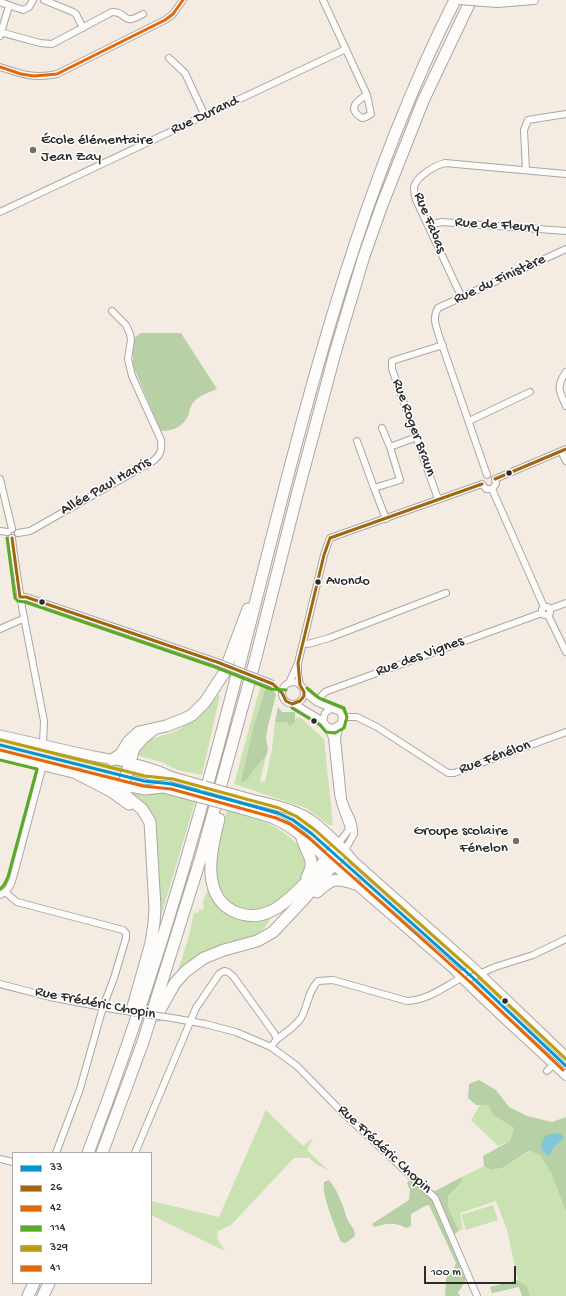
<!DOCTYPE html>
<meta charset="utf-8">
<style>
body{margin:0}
#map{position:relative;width:566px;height:1296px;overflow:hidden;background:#f4ece3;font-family:"Gochi Hand",sans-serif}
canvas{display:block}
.legend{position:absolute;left:12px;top:1152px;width:140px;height:132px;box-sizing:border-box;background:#fff;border:1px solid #aaa;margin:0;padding:5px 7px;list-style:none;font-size:12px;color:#2b2b2b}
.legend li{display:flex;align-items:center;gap:8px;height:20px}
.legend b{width:20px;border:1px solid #aaa}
.scale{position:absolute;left:424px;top:1266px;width:92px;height:18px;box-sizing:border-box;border:2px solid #2b2b2b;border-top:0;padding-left:5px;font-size:12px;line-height:14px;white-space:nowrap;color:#2b2b2b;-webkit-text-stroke:3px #fff;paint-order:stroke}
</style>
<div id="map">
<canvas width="566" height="1296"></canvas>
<ul class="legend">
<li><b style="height:5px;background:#0098d4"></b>33</li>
<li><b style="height:5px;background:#a0670f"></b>26</li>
<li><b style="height:5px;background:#e46809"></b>42</li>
<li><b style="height:5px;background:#58ac25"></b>114</li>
<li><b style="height:5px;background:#bf9d10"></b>329</li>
<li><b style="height:5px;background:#e46809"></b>41</li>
</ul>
<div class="scale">100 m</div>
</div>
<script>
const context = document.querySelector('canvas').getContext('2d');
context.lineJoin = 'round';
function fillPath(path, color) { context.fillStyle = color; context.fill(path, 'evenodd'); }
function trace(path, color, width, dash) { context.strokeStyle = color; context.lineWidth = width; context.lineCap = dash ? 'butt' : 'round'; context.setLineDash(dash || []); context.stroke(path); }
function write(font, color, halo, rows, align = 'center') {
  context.font = font + ' "Gochi Hand",sans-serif'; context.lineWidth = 3; context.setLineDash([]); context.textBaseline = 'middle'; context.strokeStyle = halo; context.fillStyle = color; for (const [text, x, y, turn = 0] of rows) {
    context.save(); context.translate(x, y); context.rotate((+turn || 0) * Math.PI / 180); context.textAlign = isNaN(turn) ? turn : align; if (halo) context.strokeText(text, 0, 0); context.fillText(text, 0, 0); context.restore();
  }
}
fillPath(new Path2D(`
 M261 684 266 686 254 725 248 779 253 771 266 756 260 781 265 782 272 749 275 722H295L296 717 301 718 324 739 333 825H329L306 808 234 784Z
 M218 695H220L202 775 177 770 164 763 136 755 142 744 149 740 176 731 194 720Z
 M55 751 121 765 122 767 121 772 55 756Z
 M128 790 165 792 195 802 158 926 154 830Z
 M227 810C235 813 243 814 251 816 273 824 292 836 306 854V873C295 885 285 897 272 904 245 919 220 902 216 873 214 852 221 831 227 810Z
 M207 891 209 892C224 916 241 926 269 918L270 919C261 941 230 940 211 949 200 954 192 961 183 969H180L179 968 190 932 194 912 198 913 199 909 203 910 204 905 202 904Z
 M480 1105H488L493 1115 514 1128 510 1141 498 1146 471 1120Z
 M266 1110 303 1146 313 1138 307 1150 329 1171 316 1164 309 1158H294L231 1225 218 1231 217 1238 225 1251 151 1215V1201L219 1217Z
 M530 1151 540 1155 551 1173 566 1212V1296H530L527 1286 518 1280 507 1230 496 1201 460 1213 463 1229 459 1231 448 1207V1196L462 1182V1177L484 1166 491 1170 502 1168Z
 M493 1205 498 1220 466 1230 461 1215Z`), '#cae2b1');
fillPath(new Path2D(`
 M141 333H181L217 389C207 393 198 396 192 404 190 408 189 413 188 416 183 427 172 431 161 431L133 366V348L135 337Z
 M266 686 273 689 276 695 268 726 266 738 268 749 266 756 253 771 248 779 243 782 241 781 254 725Z
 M278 707 282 712H295V722L290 726 286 722H275Z
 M479 1080 496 1090 509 1107 527 1116 552 1122 566 1117V1212L551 1173 540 1155 529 1151 502 1168 491 1170 484 1166 483 1156 510 1141 514 1128 493 1115 488 1105H476L468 1098 469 1084Z
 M462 1177V1182L448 1196V1207L459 1231 452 1235 433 1192Z
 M411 1178 429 1194 433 1202 466 1280 458 1293 460 1296H445L446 1279 448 1273 453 1271 456 1263 429 1205H427L411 1214V1226L406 1228C395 1222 386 1223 374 1227L372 1224 409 1200 410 1190 407 1183Z
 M329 1180 336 1190 343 1206 347 1219 354 1230 355 1236 346 1243 341 1242C336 1229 321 1194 324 1182Z
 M518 1280 527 1286 530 1296H522L519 1287 492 1293 490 1287Z`), '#b7d0a6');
fillPath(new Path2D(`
 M555 1133 561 1134 564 1138 553 1148 549 1156 543 1152 541 1145 545 1136Z`), '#83c6d7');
const minor = new Path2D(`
 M44 0 73 12 76 14 83 28
 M323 0 367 95 371 114 366 117 362 118C347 109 356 101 367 95
 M0 2 23 10 29 7 33 0
 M0 32 40 43 52 44 112 12C130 12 120 27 143 14
 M0 36 9 6
 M169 58 185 73 205 116
 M0 67C21 74 34 79 57 74L165 20 173 14 183 0
 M526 170 524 130 528 120 566 114
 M0 212 346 49
 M428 225 442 222 566 231
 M462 298 416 200C415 196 414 192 414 187 417 176 434 166 445 163L566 174
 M566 372C556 386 559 391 566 406
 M469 421 530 392
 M382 428 390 447
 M357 441 374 488
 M561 451 566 461
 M487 475 439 336C436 325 432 318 438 308L566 249
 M0 479 12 529
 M495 479 566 449
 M482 484 486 489H492L496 484 495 479
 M492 489 544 607 542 609V613L544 615H548L550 613V609L548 607H544
 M438 499 392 369V361L443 345
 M386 519 374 488 400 480 390 447 417 437
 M0 531 8 532
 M18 533 30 531 153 461C161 455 162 449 161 440L132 376 128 359 131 340 130 334 126 325 112 311
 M12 538 13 548 22 607 44 721 43 744
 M20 597H26L217 662
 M550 609 566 603
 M548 615 566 652
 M0 629 18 621 24 619
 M303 643 308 644 329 638 446 593
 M298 666V674L300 685
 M282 693a11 11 0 1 1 22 0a11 11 0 1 1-22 0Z
 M289 683 298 663 324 555 330 538 482 484
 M304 692 316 702 340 712 342 717 341 723 334 728 328 727 323 721 325 713 331 709
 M316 702 325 692 330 690 542 613
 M295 704 323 721
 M342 717H357L377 727 448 773H454L566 732
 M340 725 337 738 343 799C346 811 355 821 354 834L345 850
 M328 727 332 738 338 794 341 806 349 828 348 831 338 844
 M5 892 17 902 123 930 126 933V938L114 978 103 1007 80 1089 56 1153
 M0 895C8 891 10 887 13 878L43 765
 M459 976 474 968
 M464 981 495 967 533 955 566 939
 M0 984 50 997 113 1009
 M178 1019 205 1024 236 1032 271 1047 297 1066 341 1111 435 1198 477 1296
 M277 1039C285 1033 295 1027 301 1018 308 1006 308 991 318 981L333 980 407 1001C428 1000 444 987 461 978
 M547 1071 554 1064
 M135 1153 196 1008 219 974 224 971 228 972 233 976 274 1033 277 1039 271 1047
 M0 1159 13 1162`);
const tertiary = new Path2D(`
 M497 3 534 0
 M345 850 354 861 469 963 566 1056
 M333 865 453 969C489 1007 528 1040 566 1076`);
const secondary = new Path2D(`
 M0 735C31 742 62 749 93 756 120 761 146 764 170 776
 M0 755 130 787 145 790 163 788 182 793
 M128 769 151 775 170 776 205 786
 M241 809C251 812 261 814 271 818 295 827 314 848 333 865L345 850C334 840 322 827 310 819 291 807 266 803 244 797
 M326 859 338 844`);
const motorway = new Path2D(`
 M112 760 121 754 129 741 139 732 166 726 184 719 192 715 205 702 224 673 248 609
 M78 774 111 791 129 804
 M219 819C211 849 199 899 238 913 249 917 261 916 271 911 286 905 316 873 326 859
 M302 838C306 854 317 859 307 877
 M317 892C331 879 336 877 355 884
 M132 1010 151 943 154 923 155 908 150 822 142 809 126 796 123 786 134 748 143 738 154 729
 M157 1015 175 983 186 971 204 958 224 950 257 941 273 932 304 899 333 865
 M88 1153C147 999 194 842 235 682 295 451 346 215 455 0
 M102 1153 143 1042 201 857 255 661 297 495 335 353 364 256 382 205 423 101 471 0
 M28 1296 34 1283
 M43 1296 49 1283`);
trace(minor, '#aba7a2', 8);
trace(tertiary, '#aba7a2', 10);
trace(secondary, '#aba7a2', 11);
trace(motorway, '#aba7a2', 13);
trace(minor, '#fdfcfb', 6);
trace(tertiary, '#fdfcfb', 8);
trace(secondary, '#fdfcfb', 9);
trace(motorway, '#fdfcfb', 11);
const minorBridge = new Path2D(`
 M217 662 273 684
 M113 1009 178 1019`);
const tertiaryBridge = new Path2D(`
 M459 0 497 3`);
const secondaryBridge = new Path2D(`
 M205 786 244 797
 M182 793 241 809`);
trace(minorBridge, '#aba7a2', 8, []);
trace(tertiaryBridge, '#aba7a2', 10, []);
trace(secondaryBridge, '#aba7a2', 11, []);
trace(minorBridge, '#fdfcfb', 6);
trace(tertiaryBridge, '#fdfcfb', 8);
trace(secondaryBridge, '#fdfcfb', 9);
trace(new Path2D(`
 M0 745 144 781 172 784 278 813 293 820 312 834 472 977 566 1066`), '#0098d4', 3);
trace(new Path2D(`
 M495 479 566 449
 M12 538 20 597
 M20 597H26L217 662 273 684 282 693
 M282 693 286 701 292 704 300 701 304 696V692L300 685 298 663 324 555 330 538 482 484`), '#a0670f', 3);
trace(new Path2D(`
 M0 750 143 786 171 789 276 818 290 824 309 838 469 981 563 1070`), '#e46809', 3);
trace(new Path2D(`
 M7 538 15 598 18 601 25 602 215 667 271 689 286 690
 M292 708 320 725 326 732 335 733 344 728 347 717 344 708 319 698 307 688
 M0 760 37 769 8 877 4 885 0 889`), '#58ac25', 3);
trace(new Path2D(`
 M1 740 145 776 173 779 279 808 296 816 315 830 475 973 566 1059`), '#bf9d10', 3);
trace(new Path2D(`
 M0 67 21 74 34 76 57 74 165 20 173 14 183 0`), '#e46809', 3);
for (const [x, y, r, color] of [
 [33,150,4,"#716f6b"],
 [509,473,3.5,"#2b2b2b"],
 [318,582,3.5,"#2b2b2b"],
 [42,602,3.5,"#2b2b2b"],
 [314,721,3.5,"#2b2b2b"],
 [516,841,4,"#716f6b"],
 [505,1001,3.5,"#2b2b2b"]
]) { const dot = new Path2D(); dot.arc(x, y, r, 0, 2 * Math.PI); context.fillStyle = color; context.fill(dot); trace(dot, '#fff', 1.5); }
write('14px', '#2b2b2b', '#fff', [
 ["Avondo",326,582]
], 'left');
write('15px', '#2b2b2b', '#fff', [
 ["Rue Durand",205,116,-25],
 ["Rue Fabas",429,223,68],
 ["Rue de Fleury",497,226,4],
 ["Rue du Finistère",500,280,-25],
 ["Rue Roger Braun",413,428,70],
 ["Allée Paul Harris",106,487,-30],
 ["Rue des Vignes",420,657,-20],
 ["Rue Fénélon",495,758,-20],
 ["Rue Frédéric Chopin",95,1004,11],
 ["Rue Frédéric Chopin",384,1150,43]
]);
write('15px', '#2b2b2b', '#fff', [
 ["École élémentaire",41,141],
 ["Jean Zay",41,158],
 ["Groupe scolaire",508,832,"right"],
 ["Fénelon",508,849,"right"]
], 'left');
</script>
